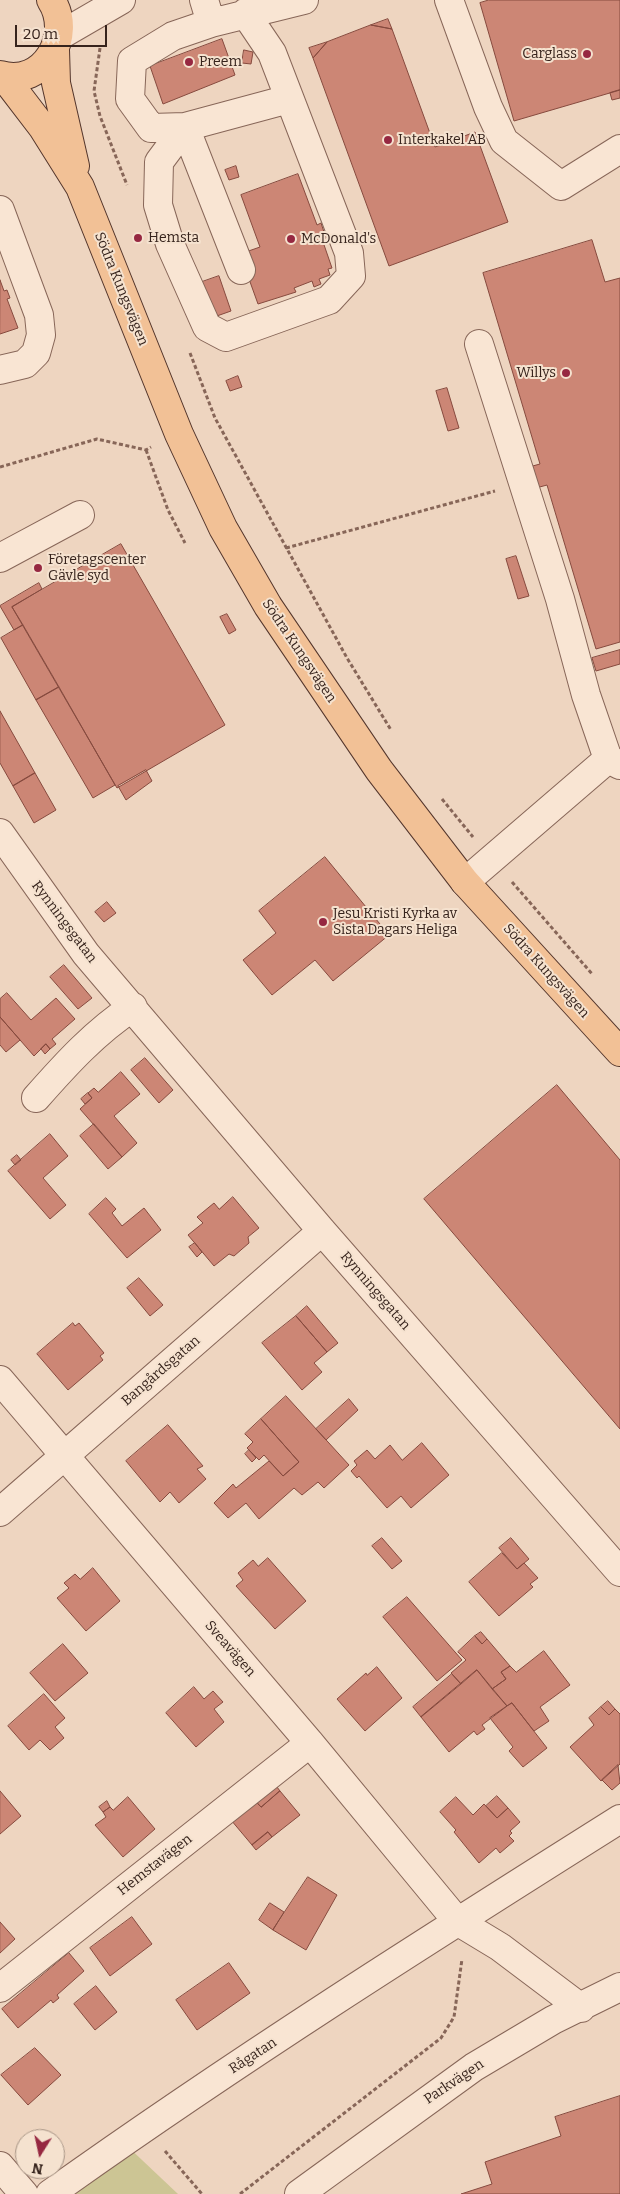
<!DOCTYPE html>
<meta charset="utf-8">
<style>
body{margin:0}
#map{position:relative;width:620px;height:2194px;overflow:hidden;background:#eed5c0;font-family:Bitter,serif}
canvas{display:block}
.north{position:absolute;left:15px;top:2129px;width:50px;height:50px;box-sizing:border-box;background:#f5e2cf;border:1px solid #a99687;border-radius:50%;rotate:190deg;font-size:14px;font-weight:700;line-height:20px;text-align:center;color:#36231c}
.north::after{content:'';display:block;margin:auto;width:18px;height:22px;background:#962841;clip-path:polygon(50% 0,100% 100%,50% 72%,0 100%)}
.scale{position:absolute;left:15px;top:25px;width:92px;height:22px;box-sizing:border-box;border:2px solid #36231c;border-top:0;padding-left:6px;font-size:15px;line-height:18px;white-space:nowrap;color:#36231c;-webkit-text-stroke:4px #f5e2cf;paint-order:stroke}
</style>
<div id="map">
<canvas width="620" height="2194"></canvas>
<div class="north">N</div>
<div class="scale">20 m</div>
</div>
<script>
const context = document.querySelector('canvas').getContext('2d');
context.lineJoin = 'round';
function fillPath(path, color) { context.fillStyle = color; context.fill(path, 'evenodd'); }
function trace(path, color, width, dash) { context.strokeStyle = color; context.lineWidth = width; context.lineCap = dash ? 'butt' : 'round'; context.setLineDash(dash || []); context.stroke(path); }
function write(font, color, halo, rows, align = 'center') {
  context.font = font + ' Bitter,serif'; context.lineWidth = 4; context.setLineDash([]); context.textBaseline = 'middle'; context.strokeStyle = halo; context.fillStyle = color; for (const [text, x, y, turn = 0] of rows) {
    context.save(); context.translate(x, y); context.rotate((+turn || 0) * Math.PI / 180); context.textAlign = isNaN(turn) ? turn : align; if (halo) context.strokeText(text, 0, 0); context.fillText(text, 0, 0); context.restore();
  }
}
fillPath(new Path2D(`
 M124 2143 178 2194H51Z`), '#ccc594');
const building = new Path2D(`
 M489 0H620V90L514 121 480 3Z
 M388 19 392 29 371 25Z
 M371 25 392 29 435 147 475 132 508 222 389 266 313 58 327 42Z
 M222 39 235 75 163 104 150 66Z
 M327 42 313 58 309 48Z
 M244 50 253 52 251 64 242 63Z
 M620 90V98L612 100 610 93Z
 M236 166 239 177 229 180 225 170Z
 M298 174 317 225 321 223 326 238 322 239 332 268 328 269 330 275 319 279 321 284 314 287 312 281 294 288 296 292 258 304 240 254 260 247 241 195Z
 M592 240 605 282 620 278V642L596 649 547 485 536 488 529 467 540 464 483 273Z
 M219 276 231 311 214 317 202 282Z
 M0 280 4 291 7 290 10 298 7 299 18 328 0 334Z
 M238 376 242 387 230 391 226 381Z
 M447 388 459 428 448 431 436 391Z
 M121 544 225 725 117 788 12 607Z
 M516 556 529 596 518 599 506 559Z
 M39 583 42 589 12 607 23 625 14 630 0 606Z
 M227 614 236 630 229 634 220 617Z
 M23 625 59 687 36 700 1 638Z
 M620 650V664L596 671 592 658Z
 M59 687 115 785 93 798 36 700Z
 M0 711 35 773 13 786 0 763Z
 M146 770 152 781 126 800 118 786Z
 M35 773 56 810 34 823 13 786Z
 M325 857 389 935 333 981 315 960 272 995 243 960 276 933 259 911Z
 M107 902 116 913 104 922 95 912Z
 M64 965 92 998 78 1009 50 977Z
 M7 993 31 1020 56 998 75 1019 52 1039 56 1044 50 1049 46 1044 34 1056 0 1017V999Z
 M0 1017 20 1040 6 1052 0 1045Z
 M46 1044 50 1049 45 1054 41 1049Z
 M145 1058 173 1090 159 1103 131 1070Z
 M121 1072 140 1094 114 1116 137 1143 122 1157 80 1109 92 1098 88 1093 94 1088 98 1092Z
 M557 1085 620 1160V1429L424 1199Z
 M88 1093 92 1098 85 1104 81 1099Z
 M94 1124 122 1157 108 1169 80 1136Z
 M50 1134 68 1156 43 1178 66 1205 50 1219 8 1171Z
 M17 1155 21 1160 15 1165 11 1160Z
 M233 1197 259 1228 248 1237 249 1243 234 1256 229 1254 214 1266 188 1235 203 1223 197 1217 214 1203 219 1209Z
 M106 1198 116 1209 112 1213 122 1226 144 1208 161 1230 127 1258 89 1214Z
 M195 1243 202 1252 197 1257 189 1247Z
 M139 1278 163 1305 150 1316 127 1288Z
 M307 1306 338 1343 327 1352 296 1316Z
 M296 1316 327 1352 314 1363 322 1372 302 1390 262 1343Z
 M73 1323 75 1326 79 1323 104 1353 100 1356 103 1360 68 1390 37 1354Z
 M286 1396 349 1465 324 1488 318 1482 302 1495 294 1488 259 1519 246 1503 228 1518 214 1503 233 1484 236 1488 269 1461 283 1476 299 1462 261 1419Z
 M349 1399 358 1410 326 1440 316 1429Z
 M261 1419 299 1462 283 1476 264 1455 259 1460 247 1448 253 1442 245 1434Z
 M168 1425 203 1466 197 1469 206 1479 179 1503 170 1492 160 1502 126 1461Z
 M422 1443 449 1475 411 1508 401 1496 387 1508 359 1476 357 1478 351 1471 357 1465 354 1461 367 1450 375 1459 390 1445 402 1460Z
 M249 1450 256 1458 252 1462 245 1454Z
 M382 1538 402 1561 392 1569 372 1546Z
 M511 1538 529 1559 517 1569 499 1548Z
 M502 1553 517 1569 524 1563 538 1578 530 1584 533 1587 499 1616 469 1582Z
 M268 1558 306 1601 275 1629 236 1586 243 1580 238 1573 253 1560 258 1566Z
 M93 1568 120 1601 86 1631 57 1598 69 1588 64 1583 75 1574 80 1579Z
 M407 1597 462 1660 437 1681 383 1617Z
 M481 1632 487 1639 482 1644 475 1636Z
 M475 1636 482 1644 487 1639 510 1666 501 1672 506 1679 492 1689 477 1670 461 1684 451 1673 466 1660 458 1652Z
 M63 1644 88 1673 55 1701 30 1673Z
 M544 1651 570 1685 540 1707 549 1721 534 1731 512 1703 507 1706 492 1689 506 1679 501 1672 510 1666 516 1672Z
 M377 1667 402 1698 365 1731 337 1699 366 1673 367 1675Z
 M477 1670 507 1706 482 1725 485 1729 477 1735 474 1731 449 1752 421 1717Z
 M452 1674 461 1684 421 1717 413 1707Z
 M194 1687 204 1699 213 1691 223 1702 214 1709 224 1722 196 1747 166 1713Z
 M44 1694 65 1718 55 1727 64 1738 50 1750 40 1740 29 1750 8 1726Z
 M608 1701 615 1709 609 1715 601 1707Z
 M512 1703 547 1748 523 1767 509 1751 513 1747 490 1718Z
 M601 1707 609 1715 615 1709 620 1714V1764L601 1781 570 1747 594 1725 589 1718Z
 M618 1765 620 1783 612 1790 602 1780Z
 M274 1783 280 1791 261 1807 254 1799Z
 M0 1791 21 1816 0 1834Z
 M280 1791 300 1815 272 1837 268 1832 252 1845 231 1820 255 1801 261 1807Z
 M497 1796 508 1808 497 1818 486 1806Z
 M128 1797 155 1829 123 1857 95 1825 106 1817 103 1812 110 1807 113 1810Z
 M456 1797 473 1815 484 1804 497 1818 508 1808 520 1822 510 1831 512 1833 509 1836 514 1841 500 1853 496 1848 479 1863 454 1832 456 1830 440 1812Z
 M107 1801 110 1807 103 1812 99 1807Z
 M268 1832 272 1837 256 1850 252 1845Z
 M308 1877 337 1895 306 1950 273 1930Z
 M270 1903 284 1912 273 1930 259 1920Z
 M132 1917 152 1944 110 1976 90 1948Z
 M0 1922 15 1939 0 1953Z
 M69 1953 84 1971 57 1995 59 1998 53 2003 51 2000 18 2028 2 2009Z
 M229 1963 250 1993 197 2030 176 2000Z
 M96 1986 117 2012 95 2030 74 2004Z
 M35 2048 61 2075 28 2105 1 2075Z
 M620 2096V2194H461L492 2184 485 2162 561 2136 555 2117Z`);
fillPath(building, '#cc8675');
trace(building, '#864a3e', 1);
const minor = new Path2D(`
 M204 0 211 23 304 0
 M449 0 488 107 504 141 561 186 620 149
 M245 13 272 53 349 253 351 276 329 300 226 337 207 327 170 244 158 205 159 162 185 127 289 99
 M211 23 173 36 132 61 130 99 151 128 185 127 241 270
 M59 36 121 0
 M0 210 39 315 41 335 36 353 25 364 0 370
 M479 344 560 599 586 695 608 759
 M0 558 80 515
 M0 833 86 954 322 1231 620 1572
 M465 882 608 759 620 765
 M36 1098C66 1064 95 1032 133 1007
 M0 1380 310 1743 457 1921 500 1947 581 2008
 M0 1512 322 1231
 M0 1988 310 1743
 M0 2166 24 2194
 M50 2194C235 2062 428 1940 620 1819
 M299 2194 474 2067 553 2020 620 1987`);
const major = new Path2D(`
 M55 50 56 83 75 166
 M0 75C44 88 74 35 51 0
 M4 77 43 128 80 187 179 434 223 528 268 606 379 770 465 882 620 1052`);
trace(minor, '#876658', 30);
trace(major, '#54362c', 30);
trace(new Path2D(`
 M100 48 94 91 100 116 127 185
 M190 353 215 418 347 658 391 730
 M146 450 168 510 185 543
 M0 467 97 439 146 450 151 447
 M286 548 495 491
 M442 799 473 837
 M512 882 593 975
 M165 2151 202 2194
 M240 2194 441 2038 454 2017 462 1959`), '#876658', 3, [4, 2.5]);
trace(minor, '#f9e5d3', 28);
trace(major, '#f2c196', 28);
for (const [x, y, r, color] of [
 [587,54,5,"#962841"],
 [189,62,5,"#962841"],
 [388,140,5,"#962841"],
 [138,238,5,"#962841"],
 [291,239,5,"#962841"],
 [566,373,5,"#962841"],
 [38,568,5,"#962841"],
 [323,922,5,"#962841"]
]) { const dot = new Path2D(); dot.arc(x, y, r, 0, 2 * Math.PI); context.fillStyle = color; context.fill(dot); trace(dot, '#f5e2cf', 2); }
write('14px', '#36231c', '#f5e2cf', [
 ["Carglass",577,54,"right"],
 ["Preem",199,62],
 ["Interkakel AB",398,140],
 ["Hemsta",148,238],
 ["McDonald's",301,239],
 ["Willys",556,373,"right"],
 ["Företagscenter",48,560],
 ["Gävle syd",48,576],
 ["Jesu Kristi Kyrka av",333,914],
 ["Sista Dagars Heliga",333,930]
], 'left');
write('14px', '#36231c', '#f5e2cf', [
 ["Södra Kungsvägen",121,289,68],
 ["Södra Kungsvägen",299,651,56],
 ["Rynningsgatan",64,922,53],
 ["Södra Kungsvägen",546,971,48],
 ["Rynningsgatan",375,1291,49],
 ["Bangårdsgatan",161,1371,-41],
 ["Sveavägen",230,1649,49],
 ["Hemstavägen",155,1865,-38],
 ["Rågatan",253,2056,-33],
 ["Parkvägen",454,2082,-34]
]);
</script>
